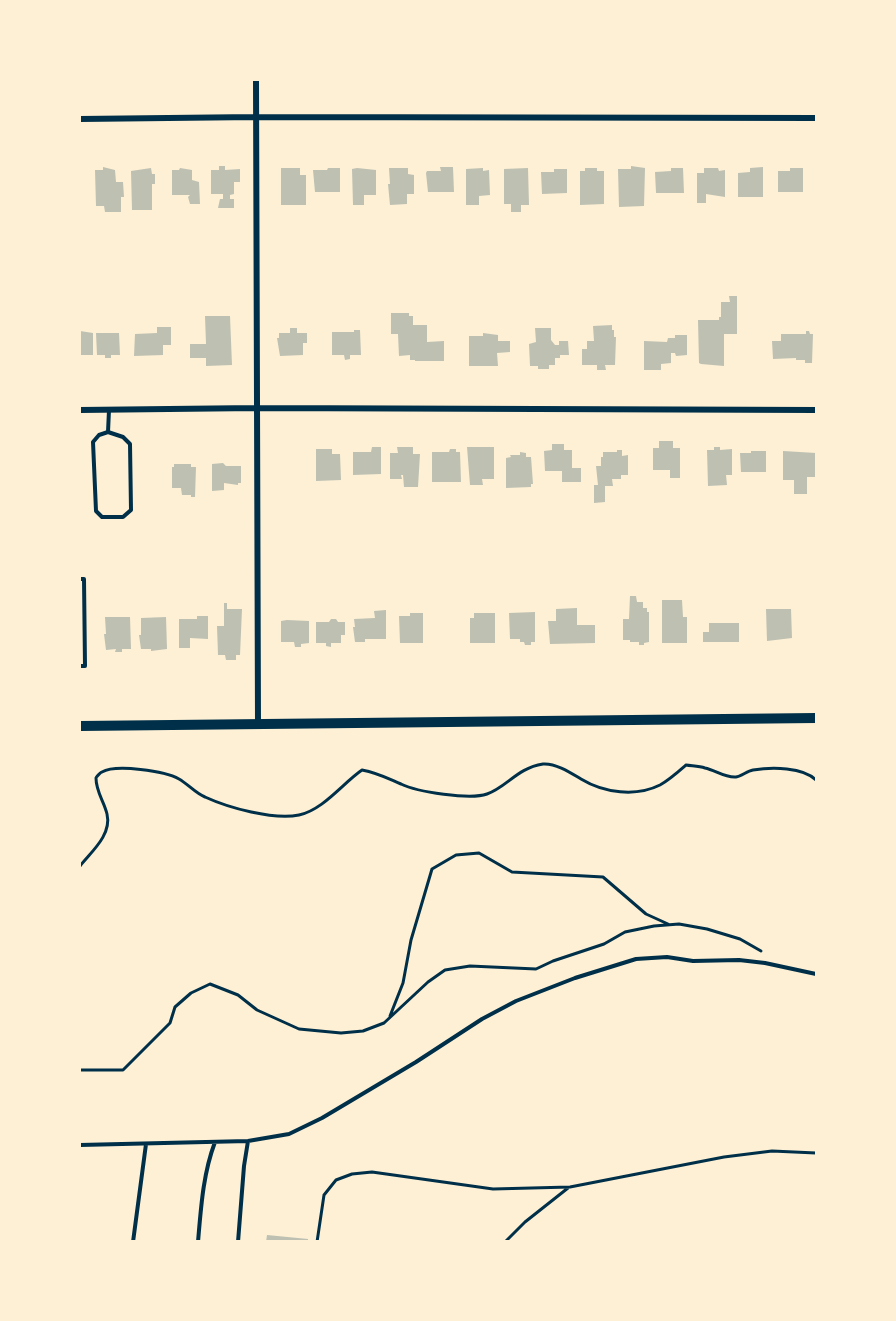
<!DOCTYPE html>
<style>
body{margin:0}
#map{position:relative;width:896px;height:1321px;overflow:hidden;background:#fdf0d5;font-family:"Titillium Web",sans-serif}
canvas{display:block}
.frame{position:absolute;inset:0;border:81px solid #fdf0d5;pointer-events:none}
</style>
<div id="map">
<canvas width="896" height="1321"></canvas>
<div class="frame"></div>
</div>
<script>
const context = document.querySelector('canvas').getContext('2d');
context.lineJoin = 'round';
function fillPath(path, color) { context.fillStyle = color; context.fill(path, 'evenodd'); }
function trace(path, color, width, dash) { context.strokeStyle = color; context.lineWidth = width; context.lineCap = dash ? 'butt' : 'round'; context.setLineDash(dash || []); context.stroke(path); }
fillPath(new Path2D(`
 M219 166H225V170L240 169V182H234V194L230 195V199H234V208H218L220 199H223V194H211V170H219Z
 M631 166 645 168 644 206 619 207 618 169H631Z
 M103 167 115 170 116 182H123L124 197H121V212H105L104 206H96L95 170H103Z
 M440 167H453L454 192H428L426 173 427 171H441Z
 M763 167V197H738V173L750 172V168Z
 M151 168 152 174H155V184H152V210H132L131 171Z
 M180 168 192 170V180L199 182 200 204H190L188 197 190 195H172V170H179Z
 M281 168H300V175H306V205H281Z
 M328 168H340V192H315L313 170H327Z
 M357 168 376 170V195H364V205H353L352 169Z
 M389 168H408V174L414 175V194H407V204L390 205 388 184H390Z
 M483 168V171L489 170 490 195 479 196V205H466V169Z
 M528 168 529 205H521V212H511V204H504V169Z
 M585 168H597V171H604V204L580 205V171H585Z
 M671 168H683L684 193H656L655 172 671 171Z
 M704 168H718L719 171 725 170V197L706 194V203H697V173H704Z
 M790 168H803V192H778V171H790Z
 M554 169H567V193L542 194 541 172H554Z
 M729 296H737V334H724V366L701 364 699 363 698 320H719V317H721V302H730Z
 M391 313H409V316H413V325H427V342L444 341V361H415V360H410V355L399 356 398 334H391Z
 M205 316H230L232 365 206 366V358H190V344H206Z
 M612 325V330H614V337H616L615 365H605L606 370H597V365H582V349H587V341H594L593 326Z
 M157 327H171V345H163V355L134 356 135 334 157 333Z
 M290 328H297V333H307V343H303V355L280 356 277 338H279V333H290Z
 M535 328H551V340L555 345H559V341H568L569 355H560V358H555V365H549V369H538V366H530L529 344 536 342Z
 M354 330H360L361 355H350V359L345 360 344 355H332V332H354Z
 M80 331 93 333V355H80Z
 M806 331H809L810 334H813L812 363H805V360H796V358L773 359 772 341H781V334H806Z
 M96 333H119L120 355H111V358H105V355H97Z
 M483 333 498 335V341H510V352L497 353 498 366H469V336H483Z
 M675 335H687V355L676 356 675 353H671V363L661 364V370H644V341L667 342 668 338H675Z
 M659 441H673V448H680V478H670V470H653V448H659Z
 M552 444H564V450H572V468H581V482H562V471H545L544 451 552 450Z
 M372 447H381V474L353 475V452H371Z
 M397 447H413V454H420L418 487H404L403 475H401L402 479H390V453H398Z
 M467 447H494V479H482L483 485H470Z
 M714 447H720V450L732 449V475H726L727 485 708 486 707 450H714Z
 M316 449H332V454H340L341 480 316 481Z
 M450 449H456V452H460L461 482H432V452H449Z
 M617 450H622V456L628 455V475H621V479H612L613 486H605V502L594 503V485H598L596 466H601V457H603V452H617Z
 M751 451H766V472H741L740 453H751Z
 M783 451 816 453V477H807V494H794V480H783Z
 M520 452 526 453V457H531L533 484H531V487L506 488V458L511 457 510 455H520Z
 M223 463 226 466H241V483H238V485L224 483V490L212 491V464Z
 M174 464H191V467H196L195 497H191V495H182L181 488H172V467H174Z
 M630 596H636L637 602H643V608H647V612H649V642L644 643V645H639V642H630V640H623V619H629Z
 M662 600H682L683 617H687V643H662Z
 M224 603H227V609H242L240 655H236V660H226L225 655H218L217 626H224Z
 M577 608V625H595V643L550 644 548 621H556V609Z
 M766 609H791L792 638 767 641Z
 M386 610V639H365V642H355L353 627H355L354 619 375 618 374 611Z
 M535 612V642H531V645H525L524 642H520V639H510L509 613Z
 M410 613H423V643H400L399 616H410Z
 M474 613H495V643H470V618H474Z
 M197 616H208V639L190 638V648H179V619H197Z
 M105 617H130L131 649H122V652H115L116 649 106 650 104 634H106Z
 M166 617 167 649 151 651V649H141L139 635H141V618Z
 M331 619H336L338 622H345V635H341V643H331V647L326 646V643H316V622H329Z
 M287 620 309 621V643L301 644V647H295L294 642H281V621Z
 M709 623H739V642H703V632H709Z
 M267 1235 308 1239V1242H266Z`), '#bec0b2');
trace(new Path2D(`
 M80 866C91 852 112 835 107 814 104 801 96 792 96 778 96 777 101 772 102 772 116 764 165 771 179 779 188 784 195 793 205 797 229 808 273 820 299 815 323 810 343 783 362 770 378 773 387 778 401 784 417 792 470 800 487 794 507 787 517 768 543 764 556 763 571 773 581 779 604 793 636 797 660 785 669 780 678 772 686 765 692 766 699 766 705 768 715 770 725 778 736 777 742 776 747 771 753 770 772 767 803 767 816 780
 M390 1016 403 983 411 940 432 869 456 855 479 853 512 872 603 877 646 914 668 924
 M80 1070H123L170 1023 175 1007 191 993 210 984 238 995 257 1010 299 1029 341 1033 363 1031 384 1023 428 982 445 970 470 966 536 969 553 961 604 944 625 932 654 926 679 924 707 929 740 939 761 951
 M317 1242 324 1195 336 1180 352 1174 372 1172 493 1189 570 1187 724 1157 772 1151 816 1153
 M505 1242 525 1222 568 1188`), '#003049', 3);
trace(new Path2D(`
 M108 432 123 437 130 444 131 510 123 517H102L96 511 93 442 99 435Z
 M108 432 109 410
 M80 579H84L85 666H80
 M80 1145 248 1141 289 1134 322 1118 416 1062 482 1019 516 1001 575 978 636 959 667 957 693 961 739 960 765 963 816 974
 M133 1242 146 1144
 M198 1242C201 1207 203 1174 215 1142
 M238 1242 244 1166 248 1141`), '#003049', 4);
trace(new Path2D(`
 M256 80 258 723
 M80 119 256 117 816 118
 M80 410 257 408 816 410`), '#003049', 6);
trace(new Path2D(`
 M80 726 816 718`), '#003049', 10);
</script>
